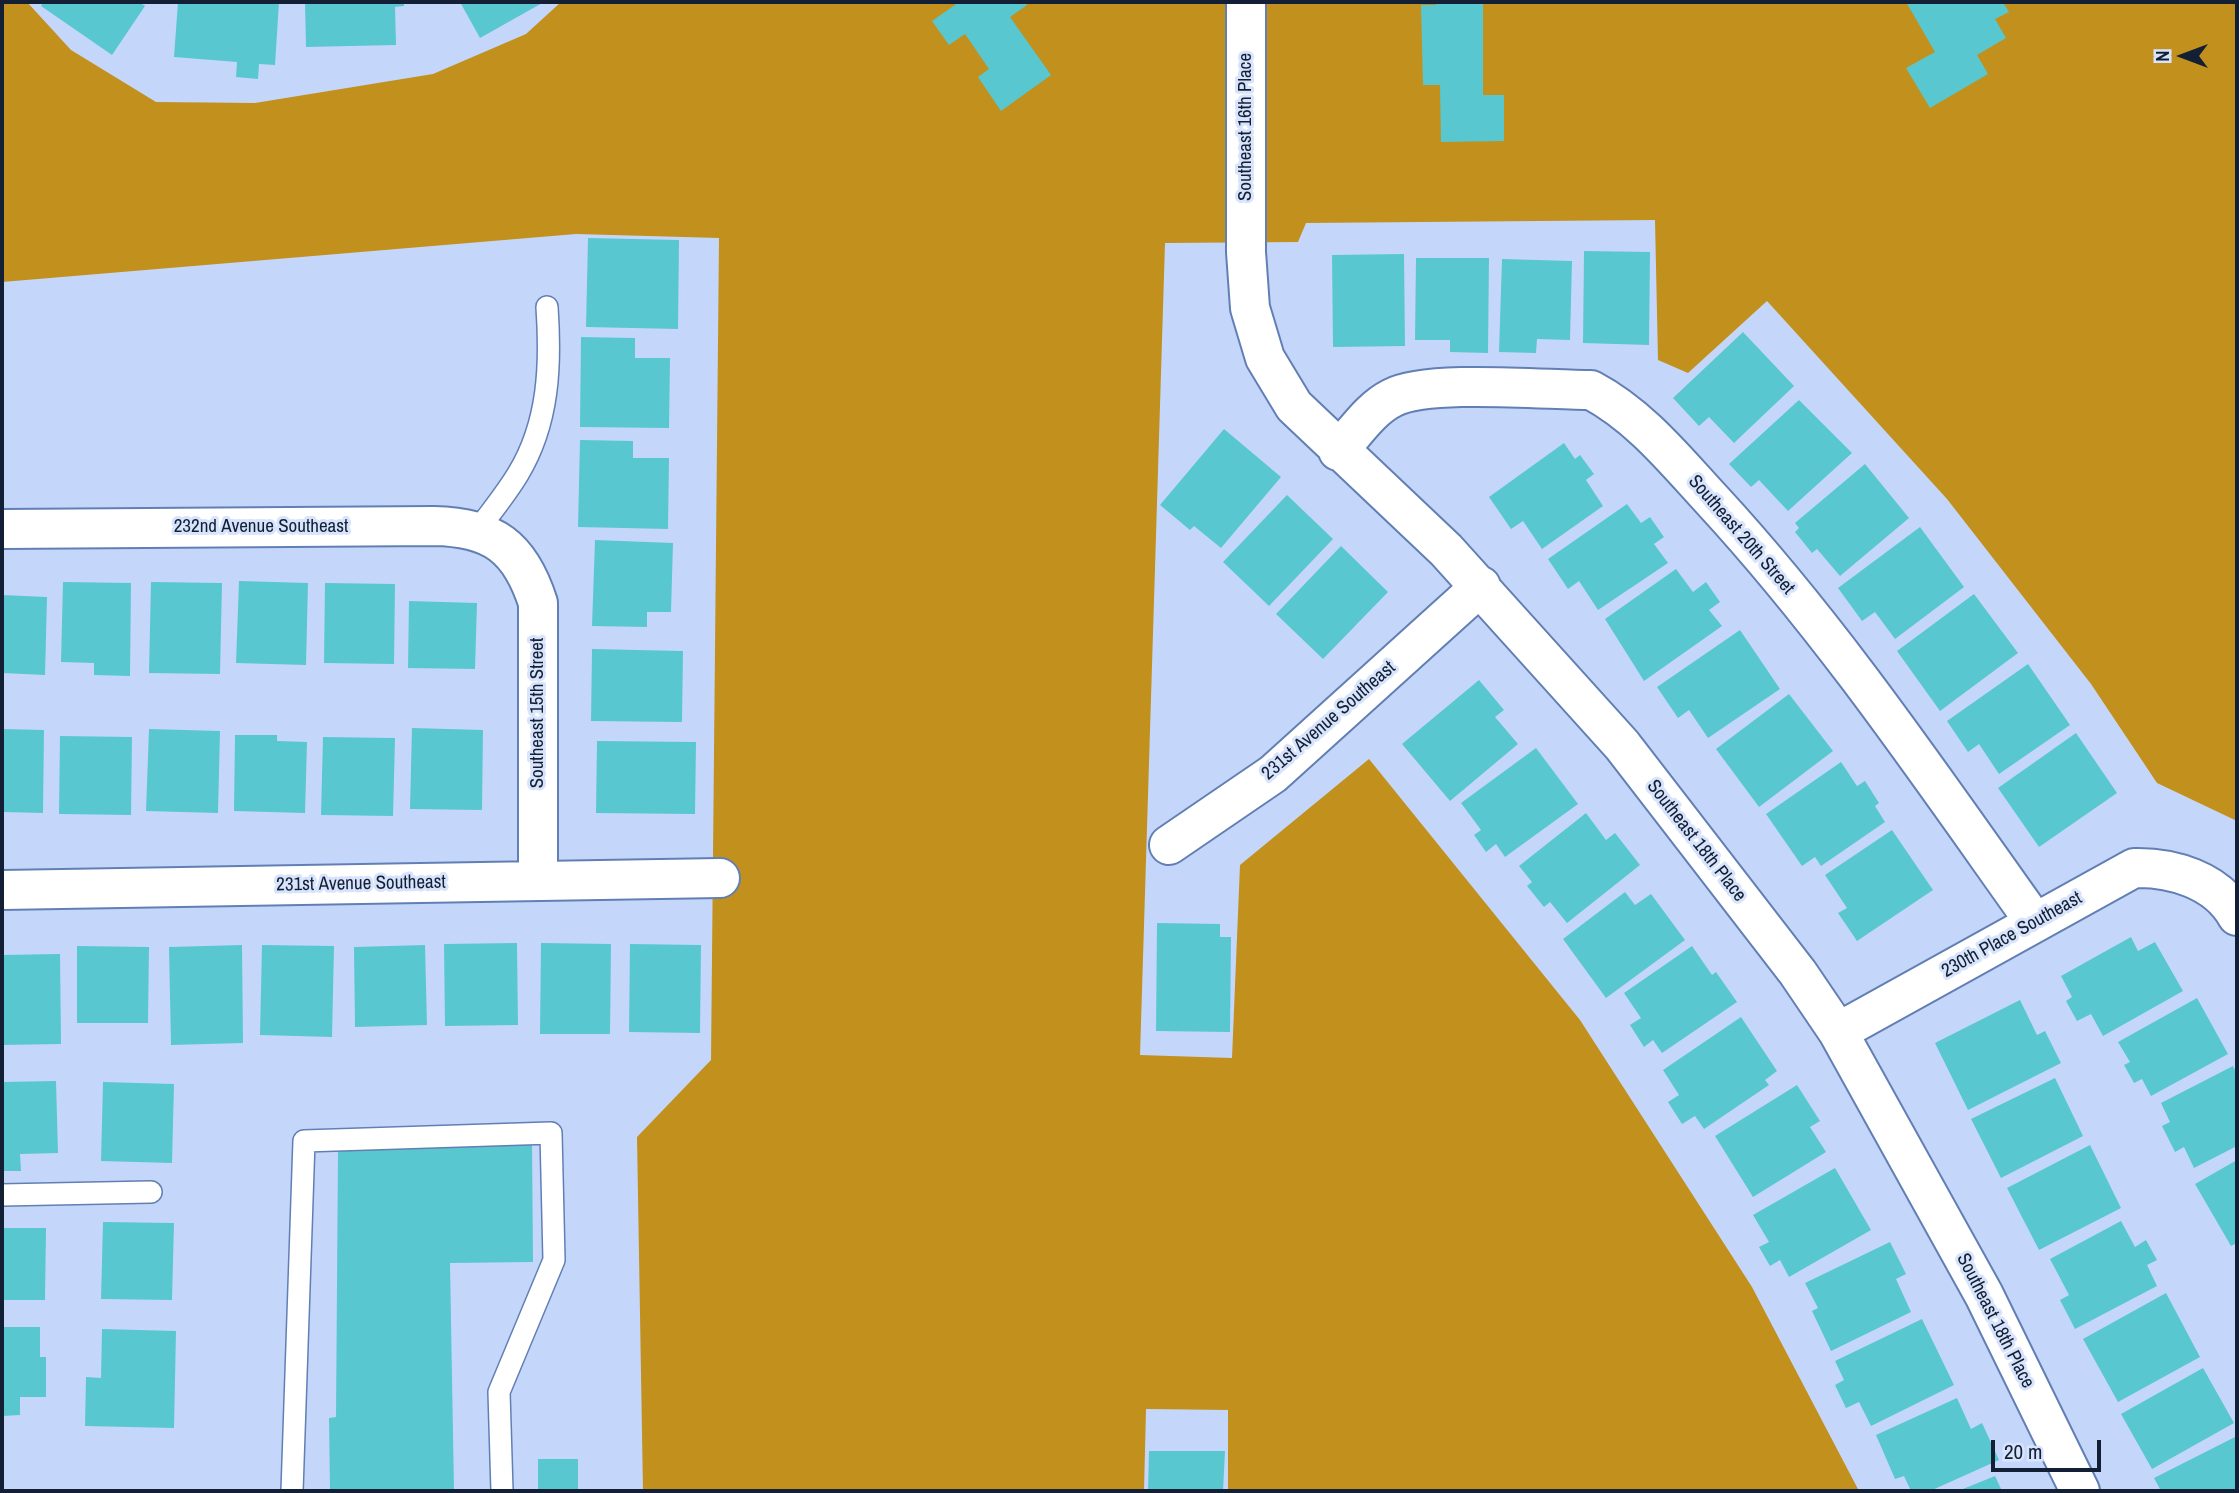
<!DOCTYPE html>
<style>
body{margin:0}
#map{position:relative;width:2239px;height:1493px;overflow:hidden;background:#c4d7fa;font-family:"Archivo Narrow",sans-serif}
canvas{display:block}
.frame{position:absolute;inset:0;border:4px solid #131f34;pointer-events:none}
.north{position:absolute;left:2148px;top:21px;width:70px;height:70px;-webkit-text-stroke:5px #d7e4fc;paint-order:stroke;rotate:270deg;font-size:19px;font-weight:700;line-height:28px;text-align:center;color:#131f34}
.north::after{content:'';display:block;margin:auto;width:24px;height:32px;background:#131f34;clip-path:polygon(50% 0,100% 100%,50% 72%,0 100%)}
.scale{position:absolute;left:1991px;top:1440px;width:110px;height:32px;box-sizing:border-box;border:4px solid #131f34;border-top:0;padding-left:9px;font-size:21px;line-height:24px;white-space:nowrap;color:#131f34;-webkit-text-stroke:5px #d7e4fc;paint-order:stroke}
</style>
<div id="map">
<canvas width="2239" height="1493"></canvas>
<div class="frame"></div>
<div class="north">N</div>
<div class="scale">20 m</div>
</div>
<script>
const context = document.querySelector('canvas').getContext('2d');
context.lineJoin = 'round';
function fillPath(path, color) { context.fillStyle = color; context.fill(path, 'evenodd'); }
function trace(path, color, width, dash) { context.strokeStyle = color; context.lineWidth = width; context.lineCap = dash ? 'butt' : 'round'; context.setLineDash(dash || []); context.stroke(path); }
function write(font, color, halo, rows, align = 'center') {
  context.font = font + ' "Archivo Narrow",sans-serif'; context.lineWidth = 6; context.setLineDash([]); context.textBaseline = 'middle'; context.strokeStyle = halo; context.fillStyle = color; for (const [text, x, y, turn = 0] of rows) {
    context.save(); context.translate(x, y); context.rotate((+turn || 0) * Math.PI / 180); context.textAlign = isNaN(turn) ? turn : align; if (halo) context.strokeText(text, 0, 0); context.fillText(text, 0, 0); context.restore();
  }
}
fillPath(new Path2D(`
 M2 2H27L71 50 156 102 255 103 433 74 526 34 561 2H2237V821L2157 783 2091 684 1947 499 1767 301 1688 373 1658 360 1655 220 1306 223 1298 242 1165 243 1140 1055 1232 1058 1240 865 1369 759 1580 1020 1752 1287 1859 1491H1228V1410L1146 1409 1144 1491H643L637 1137 711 1060 719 238 576 234 2 282Z`), '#c2901c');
fillPath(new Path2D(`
 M43 2H139L145 6 112 55 41 6Z
 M178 2H279L275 65 259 64 258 79 236 77 237 62 174 57Z
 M305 2H404V6L395 7 396 45 306 47Z
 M460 2H544L480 38Z
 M959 2H1025L1027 5 1010 17 1051 75 1001 111 978 77 989 69 965 34 949 45 932 21Z
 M1436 2 1483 4V95H1504V141L1441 142 1440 85H1423L1421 5H1436Z
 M1906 2H2003L2009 12 1995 19 2006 38 1977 55 1988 74 1930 108 1906 68 1935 52Z
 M588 238 679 240 678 329 586 327Z
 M1584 251 1650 252 1649 345 1583 343Z
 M1404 254 1405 346 1333 347 1332 255Z
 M1416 258H1489L1488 353 1450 352V340H1415Z
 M1502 259 1572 261 1570 340 1537 339 1536 353 1499 352Z
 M1743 332 1794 386 1734 443 1709 417 1699 426 1673 398Z
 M581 337 635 338V358H670L669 428 580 427Z
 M1799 400 1852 453 1788 511 1759 480 1751 487 1729 464Z
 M1224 429 1281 477 1221 548 1194 526 1190 530 1160 505Z
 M580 440 633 441V458H669L668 529 578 527Z
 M1564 443 1575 459 1580 455 1594 474 1586 480 1603 506 1542 549 1523 521 1511 529 1489 497Z
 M1865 464 1909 518 1840 576 1817 549 1812 553 1795 532 1799 528 1795 523Z
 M1287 495 1333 539 1269 606 1223 562Z
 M1627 504 1641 523 1650 517 1664 537 1654 544 1668 563 1598 610 1579 581 1568 589 1548 559Z
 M1920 527 1964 587 1895 639 1875 612 1862 621 1838 588Z
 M595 540 673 543 671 612H647V627L592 626Z
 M1341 546 1388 592 1323 659 1276 614Z
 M1676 569 1693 592 1706 582 1720 602 1709 610 1722 626 1644 681 1605 619Z
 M239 581 308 583 306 665 236 663Z
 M63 582 131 583 130 676 94 675V663L61 662Z
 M151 582 222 583 220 674 149 673Z
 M325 583 395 584 394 664 324 663Z
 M1974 594 2018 653 1940 711 1897 651Z
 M2 595 47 597 45 675 2 673Z
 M409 601 477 603 475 669 408 668Z
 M1740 630 1780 689 1708 738 1689 710 1678 718 1657 687Z
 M592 649 683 651 682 722 591 721Z
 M2028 664 2070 725 1999 774 1979 744 1968 752 1947 721Z
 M1479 680 1504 710 1495 717 1518 744 1450 801 1402 744Z
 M1789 694 1833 751 1759 807 1716 749Z
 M412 728 483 730 482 810 410 809Z
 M2 729 44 730 43 813 2 812Z
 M149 729 220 731 218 813 146 811Z
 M2076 733 2117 793 2039 847 1998 788Z
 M235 735H277V741L307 742 305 813 234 811Z
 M60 736 132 737 131 815 59 814Z
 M323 737 395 738 393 816 321 815Z
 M597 741 696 742 695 814 596 813Z
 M1536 748 1578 804 1505 857 1496 844 1486 852 1474 835 1481 830 1461 803Z
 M1841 762 1857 786 1865 781 1879 803 1875 806 1885 822 1821 866 1815 857 1802 866 1766 814Z
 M1586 813 1606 840 1615 833 1640 865 1567 923 1550 902 1544 907 1527 886 1532 882 1519 866Z
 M1892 830 1933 890 1857 941 1838 913 1847 908 1825 875Z
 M1625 892 1635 905 1651 894 1685 940 1606 998 1563 939Z
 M1157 923 1220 924V937H1231L1230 1032 1156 1031Z
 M2131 937 2138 951 2155 942 2183 991 2103 1036 2091 1014 2077 1021 2066 1001 2072 997 2061 976Z
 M517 943 518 1025 445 1026 444 944Z
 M541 943 611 944 610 1034H540Z
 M630 944 701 945 700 1033 629 1032Z
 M242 945 243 1043 171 1045 169 947Z
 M262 945 334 946 332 1037 260 1035Z
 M425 945 427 1025 355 1027 354 947Z
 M77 946 149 947 148 1023H77Z
 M1692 946 1712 975 1716 972 1737 1002 1662 1053 1653 1040 1644 1047 1630 1025 1641 1018 1624 993Z
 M60 954 61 1044 2 1045V955Z
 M2197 998 2228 1054 2151 1096 2142 1079 2134 1083 2124 1065 2130 1062 2118 1042Z
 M2020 1000 2037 1035 2045 1031 2061 1063 1968 1110 1935 1043Z
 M1741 1017 1777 1071 1765 1080 1769 1085 1704 1129 1695 1116 1682 1124 1668 1102 1679 1095 1663 1070Z
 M2233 1066 2237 1074V1146L2194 1168 2184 1147 2175 1152 2162 1126 2170 1122 2161 1103Z
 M2055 1078 2083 1136 2001 1178 1971 1119Z
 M56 1081 58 1153 20 1154 21 1171H2V1082Z
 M103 1082 174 1084 172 1163 101 1161Z
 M1797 1085 1820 1121 1810 1127 1826 1152 1753 1197 1715 1136Z
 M532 1144 533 1262 450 1263 454 1491H330L329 1418 336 1417 338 1149Z
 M2090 1145 2121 1208 2039 1250 2007 1188Z
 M2237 1160V1243L2231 1246 2195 1184Z
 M1835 1168 1871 1230 1789 1277 1780 1260 1770 1266 1759 1247 1769 1242 1753 1215Z
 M2121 1221 2135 1247 2146 1240 2157 1260 2147 1265 2157 1286 2075 1329 2060 1300 2069 1295 2050 1259Z
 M103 1222 174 1223 172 1300 101 1299Z
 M2 1228H46L45 1300H2Z
 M1890 1242 1906 1274 1896 1279 1911 1312 1831 1351 1812 1311 1818 1308 1805 1283Z
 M2166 1293 2200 1357 2118 1402 2083 1339Z
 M1922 1319 1954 1385 1871 1426 1859 1402 1846 1408 1835 1385 1844 1380 1835 1361Z
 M2 1327H40V1357H46V1397H20V1415L2 1416Z
 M102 1329 176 1331 174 1428 85 1426 86 1377 101 1378Z
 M2203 1368 2234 1423 2152 1469 2121 1414Z
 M1957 1398 1971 1429 1982 1423 1999 1460 1930 1491H1911L1904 1476 1895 1479 1876 1435Z
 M2237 1436V1491H2161L2154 1478Z
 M1149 1451H1225L1223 1491H1148Z
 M538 1459H578V1491H538Z
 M1995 1476 2002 1491H1958Z`), '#59c7cf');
const lane = new Path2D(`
 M477 531C491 512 506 494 518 474 549 423 551 365 547 307
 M2 1195 151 1192
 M292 1491 304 1141 551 1133 554 1260 499 1392 502 1491`);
const street = new Path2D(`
 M1246 2V252L1250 308 1265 358 1294 406 1446 550 1622 745 1798 973 1838 1032 1984 1295 2080 1491
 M1338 451C1355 433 1370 409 1392 398 1428 379 1546 390 1591 390 1640 416 1675 460 1712 500 1832 630 1932 778 2034 921
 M2 529 434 526C493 527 520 547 538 603V880
 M1169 845 1273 774 1481 586
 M2 890 720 878
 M1838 1032 2134 868C2172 867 2217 880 2237 916`);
trace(lane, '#627fb4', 24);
trace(street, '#627fb4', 42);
trace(lane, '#fff', 21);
trace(street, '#fff', 38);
write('19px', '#131f34', '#d7e4fc', [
 ["Southeast 16th Place",1246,127,-90],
 ["232nd Avenue Southeast",261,527],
 ["Southeast 20th Street",1741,535,49],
 ["Southeast 15th Street",538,713,-90],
 ["231st Avenue Southeast",1329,721,-41],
 ["Southeast 18th Place",1696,841,52],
 ["231st Avenue Southeast",361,884,-1],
 ["230th Place Southeast",2012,935,-29],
 ["Southeast 18th Place",1995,1321,63]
]);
</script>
